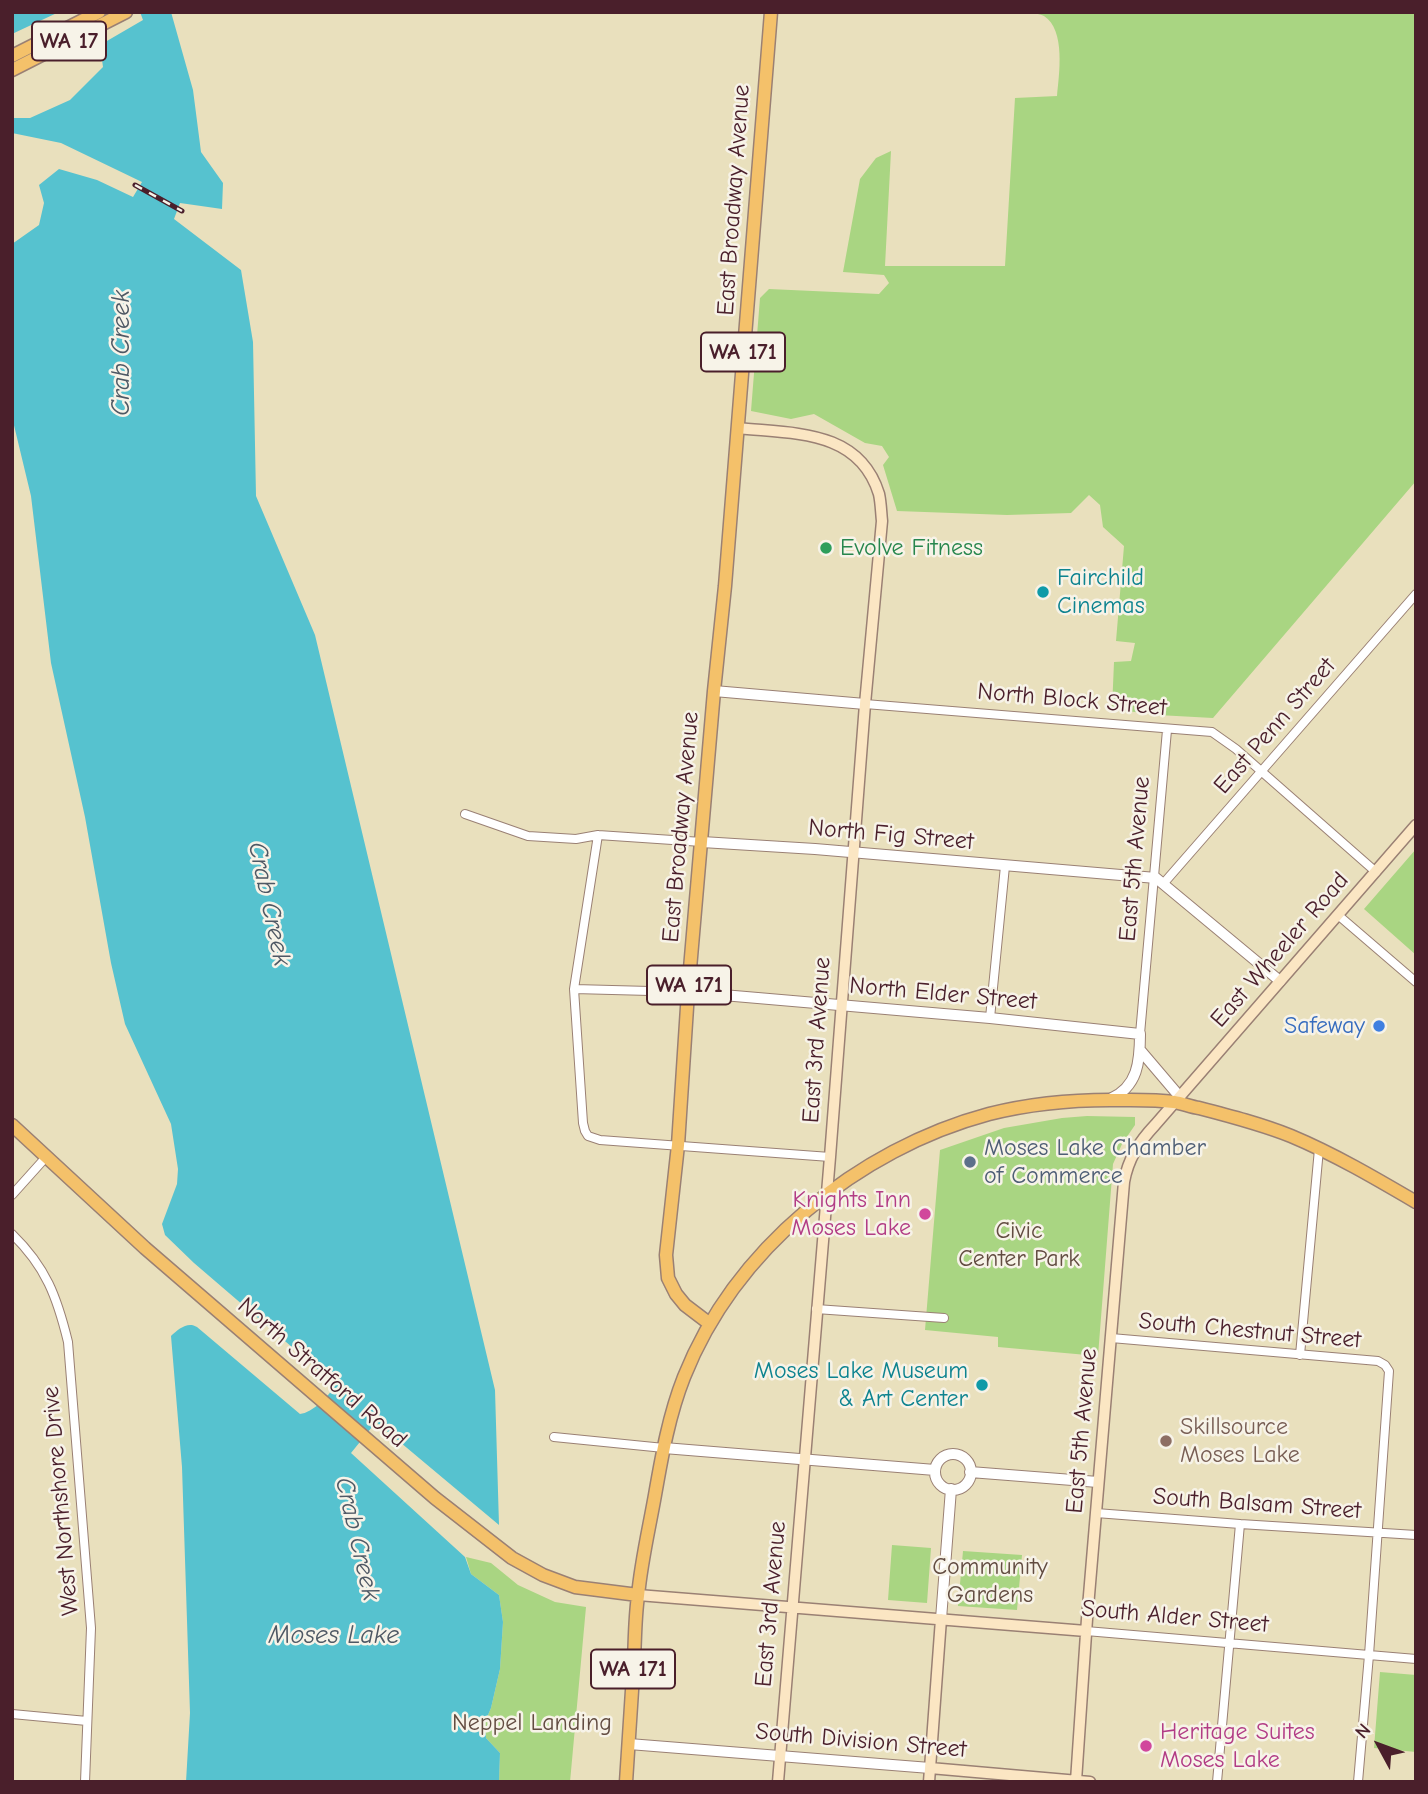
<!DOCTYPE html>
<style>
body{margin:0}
#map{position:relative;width:1428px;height:1794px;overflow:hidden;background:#e9e0bd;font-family:"Comic Neue",sans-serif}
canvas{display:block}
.frame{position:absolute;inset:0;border:14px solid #4a1f2b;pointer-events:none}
.north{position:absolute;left:1344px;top:1710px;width:70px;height:70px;-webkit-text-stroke:5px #f7f3e8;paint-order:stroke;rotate:311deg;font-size:19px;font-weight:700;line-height:28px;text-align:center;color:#4a1f2b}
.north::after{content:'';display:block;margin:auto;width:24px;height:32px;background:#4a1f2b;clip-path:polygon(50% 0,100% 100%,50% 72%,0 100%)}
</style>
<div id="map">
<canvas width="1428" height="1794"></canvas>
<div class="frame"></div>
<div class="north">N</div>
</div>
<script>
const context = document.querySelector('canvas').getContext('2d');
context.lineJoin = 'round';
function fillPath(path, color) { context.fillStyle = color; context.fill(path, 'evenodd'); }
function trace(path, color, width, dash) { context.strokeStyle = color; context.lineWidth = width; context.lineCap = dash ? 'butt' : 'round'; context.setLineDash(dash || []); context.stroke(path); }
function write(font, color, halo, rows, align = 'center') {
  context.font = font + ' "Comic Neue",sans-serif'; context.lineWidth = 5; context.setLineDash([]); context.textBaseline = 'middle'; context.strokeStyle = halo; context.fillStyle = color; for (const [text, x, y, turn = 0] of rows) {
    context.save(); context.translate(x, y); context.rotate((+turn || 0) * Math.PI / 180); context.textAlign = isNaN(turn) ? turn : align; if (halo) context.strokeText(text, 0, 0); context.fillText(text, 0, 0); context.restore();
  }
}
fillPath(new Path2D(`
 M1022 12H1416V481L1213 718 1158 715 1112 709 1114 662 1131 661 1135 643 1116 641 1124 546 1103 527 1100 505 1089 495 1071 513 1007 515 897 511 883 465 889 457 882 446 865 443 814 414 791 419 751 411 760 298 769 289 879 294 889 283 884 275 843 272 860 179 876 158 891 151 885 266H1005L1015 98 1057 96C1059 75 1066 30 1044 16 1038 13 1028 13 1022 12Z
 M1416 849V955L1364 909Z
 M1087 1116 1135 1117V1125L1122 1144 1113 1164 1098 1356 998 1347V1337L925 1330 940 1150 1004 1128 1062 1118Z
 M892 1545 931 1548 927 1603 888 1600Z
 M963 1551 1022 1555 1017 1610 958 1606Z
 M466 1557 491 1563 518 1585 555 1602 586 1607 570 1782H499L500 1753 486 1738 485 1722 491 1708 500 1669 503 1622 499 1595 471 1574Z
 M1380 1672 1416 1675V1752L1374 1748Z`), '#a9d582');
fillPath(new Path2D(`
 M12 12H59L12 34Z
 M140 12H171L193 90 201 152 223 183 222 209 180 203 174 219 241 270 253 342 256 496 315 635 495 1390 499 1525 376 1422 351 1453 465 1557 471 1574 499 1595 503 1622 500 1669 491 1708 485 1722 486 1738 500 1753 499 1782H186L190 1713 182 1467 171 1336C178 1329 188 1321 197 1327L300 1414C312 1413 331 1395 335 1384L194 1263 165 1235 162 1224 177 1184 178 1169 171 1124 125 1024 111 963 85 817 51 663 31 496 12 417V244L39 225 44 203 39 185 59 169 97 180 133 197 142 182 61 143 12 133V118H30L70 100 103 67 100 45 143 20Z`), '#56c2cf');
const minor = new Path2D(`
 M865 704 1212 732 1236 749 1376 872
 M465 814 528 836 576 839 598 835 702 842
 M598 835 574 989 583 1123 585 1131 588 1136 600 1140 830 1157
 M1163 884 1416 594
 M1338 915 1416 982
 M574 989 688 992
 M990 1018 1005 866
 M1140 1034 1167 730
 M12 1195 47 1156
 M12 1234C46 1267 57 1297 68 1342L91 1628 85 1782
 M816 1309 944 1318
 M1111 1338 1378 1361 1385 1365 1389 1371 1369 1655 1358 1782
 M1300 1355 1319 1149
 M554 1437 664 1448
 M1096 1513 1240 1524 1416 1535
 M1086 1631 1416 1659
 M12 1714 87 1721
 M1217 1782 1240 1524`);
const tertiary = new Path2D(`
 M714 691 865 704
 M702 842 815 849 1156 878 1280 981
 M688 992 990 1018 1140 1034C1140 1061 1138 1087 1110 1099
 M1140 1050 1180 1097
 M664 1448 935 1470
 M935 1472a18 18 0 1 1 36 0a18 18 0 1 1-36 0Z
 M970 1472 1098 1482
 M941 1619 951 1489
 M629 1744 930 1768`);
const secondary = new Path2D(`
 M738 428C793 434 859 429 879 494 881 503 881 512 882 521L865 704 830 1157 778 1782
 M638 1595 1086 1631
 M930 1768 1090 1782
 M1076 1781 1087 1619 1124 1182C1128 1159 1139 1142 1155 1125L1416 825
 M929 1782 941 1619`);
const primary = new Path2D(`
 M12 1125 145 1248 435 1498 512 1558 543 1575 575 1587 638 1595
 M710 1324 685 1305 676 1294 668 1278 666 1255 678 1145 688 992 714 691 725 586 771 12
 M626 1782C629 1741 631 1701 634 1660 635 1639 635 1617 638 1596 641 1562 649 1529 655 1495 662 1455 669 1415 684 1377 735 1249 858 1149 989 1114 1029 1104 1069 1100 1110 1100 1131 1100 1153 1099 1174 1102 1182 1103 1191 1107 1199 1108 1230 1116 1261 1124 1291 1136 1334 1154 1375 1178 1416 1202`);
const trunk = new Path2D(`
 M12 56 99 12
 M12 70 126 12`);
trace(minor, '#9a8074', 10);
trace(tertiary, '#9a8074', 12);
trace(secondary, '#9a8074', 13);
trace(primary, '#9a8074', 15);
trace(trunk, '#9a8074', 15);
trace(minor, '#fff', 8);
trace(tertiary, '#fff', 10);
trace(secondary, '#fbe6c3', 10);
trace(primary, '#f4c16a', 12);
trace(trunk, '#f4c16a', 12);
const rail = new Path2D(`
 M135 185 182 211`);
trace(rail, '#4a1f2b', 5);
trace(rail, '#f7f3e8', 2.5, [8]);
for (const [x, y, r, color] of [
 [826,548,7,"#2e9e5b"],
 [1043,592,7,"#0f9aa8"],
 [1379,1026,7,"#3f7fe0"],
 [970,1162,7,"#5c6f8a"],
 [925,1214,7,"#d1479c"],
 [982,1385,7,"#0f9aa8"],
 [1166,1441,7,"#8d6e63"],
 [1146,1746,7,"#d1479c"]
]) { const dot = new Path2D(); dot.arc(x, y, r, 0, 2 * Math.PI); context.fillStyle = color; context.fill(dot); trace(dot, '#f7f3e8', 2.5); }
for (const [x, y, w] of [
 [69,41,74],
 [743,352,84],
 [689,985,84],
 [633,1669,84]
]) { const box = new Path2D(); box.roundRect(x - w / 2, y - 19.5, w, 39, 5); context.fillStyle = '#f7f3e8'; context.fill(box); trace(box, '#4a1f2b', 2); }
write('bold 23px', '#4a1f2b', null, [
 ["WA 17",69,41],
 ["WA 171",743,352],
 ["WA 171",689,985],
 ["WA 171",633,1669]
]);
write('24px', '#4a1f2b', '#f7f3e8', [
 ["East Broadway Avenue",734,200,-86],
 ["North Block Street",1072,700,5],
 ["East Penn Street",1275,726,-49],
 ["East Broadway Avenue",681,827,-85],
 ["North Fig Street",891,835,5],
 ["East 5th Avenue",1135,859,-85],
 ["East Wheeler Road",1280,950,-49],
 ["North Elder Street",943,994,5],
 ["East 3rd Avenue",817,1040,-86],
 ["South Chestnut Street",1250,1331,5],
 ["North Stratford Road",322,1373,41],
 ["East 5th Avenue",1082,1431,-85],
 ["West Northshore Drive",61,1501,-95],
 ["South Balsam Street",1257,1504,4],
 ["East 3rd Avenue",771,1604,-85],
 ["South Alder Street",1175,1617,5],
 ["South Division Street",861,1741,5]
]);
write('24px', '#27864d', '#f7f3e8', [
 ["Evolve Fitness",840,548]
], 'left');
write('24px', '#0d838f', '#f7f3e8', [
 ["Fairchild",1057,578],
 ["Cinemas",1057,606],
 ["Moses Lake Museum",968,1371,"right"],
 ["& Art Center",968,1399,"right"]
], 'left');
write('24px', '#366cbe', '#f7f3e8', [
 ["Safeway",1365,1026]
], 'right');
write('24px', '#4e5e75', '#f7f3e8', [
 ["Moses Lake Chamber",984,1148],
 ["of Commerce",984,1176]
], 'left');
write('24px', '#b23c85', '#f7f3e8', [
 ["Knights Inn",911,1200],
 ["Moses Lake",911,1228],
 ["Heritage Suites",1160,1732,"left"],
 ["Moses Lake",1160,1760,"left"]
], 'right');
write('24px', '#624c41', '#f7f3e8', [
 ["Civic",1019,1231],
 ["Center Park",1019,1259],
 ["Community",990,1567],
 ["Gardens",990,1595],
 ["Neppel Landing",532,1723]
]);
write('24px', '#785e54', '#f7f3e8', [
 ["Skillsource",1180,1427],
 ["Moses Lake",1180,1455]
], 'left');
write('italic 26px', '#4e5864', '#f7f3e8', [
 ["Crab Creek",122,353,-90],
 ["Crab Creek",269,904,78],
 ["Crab Creek",357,1539,77],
 ["Moses Lake",334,1636]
]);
</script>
